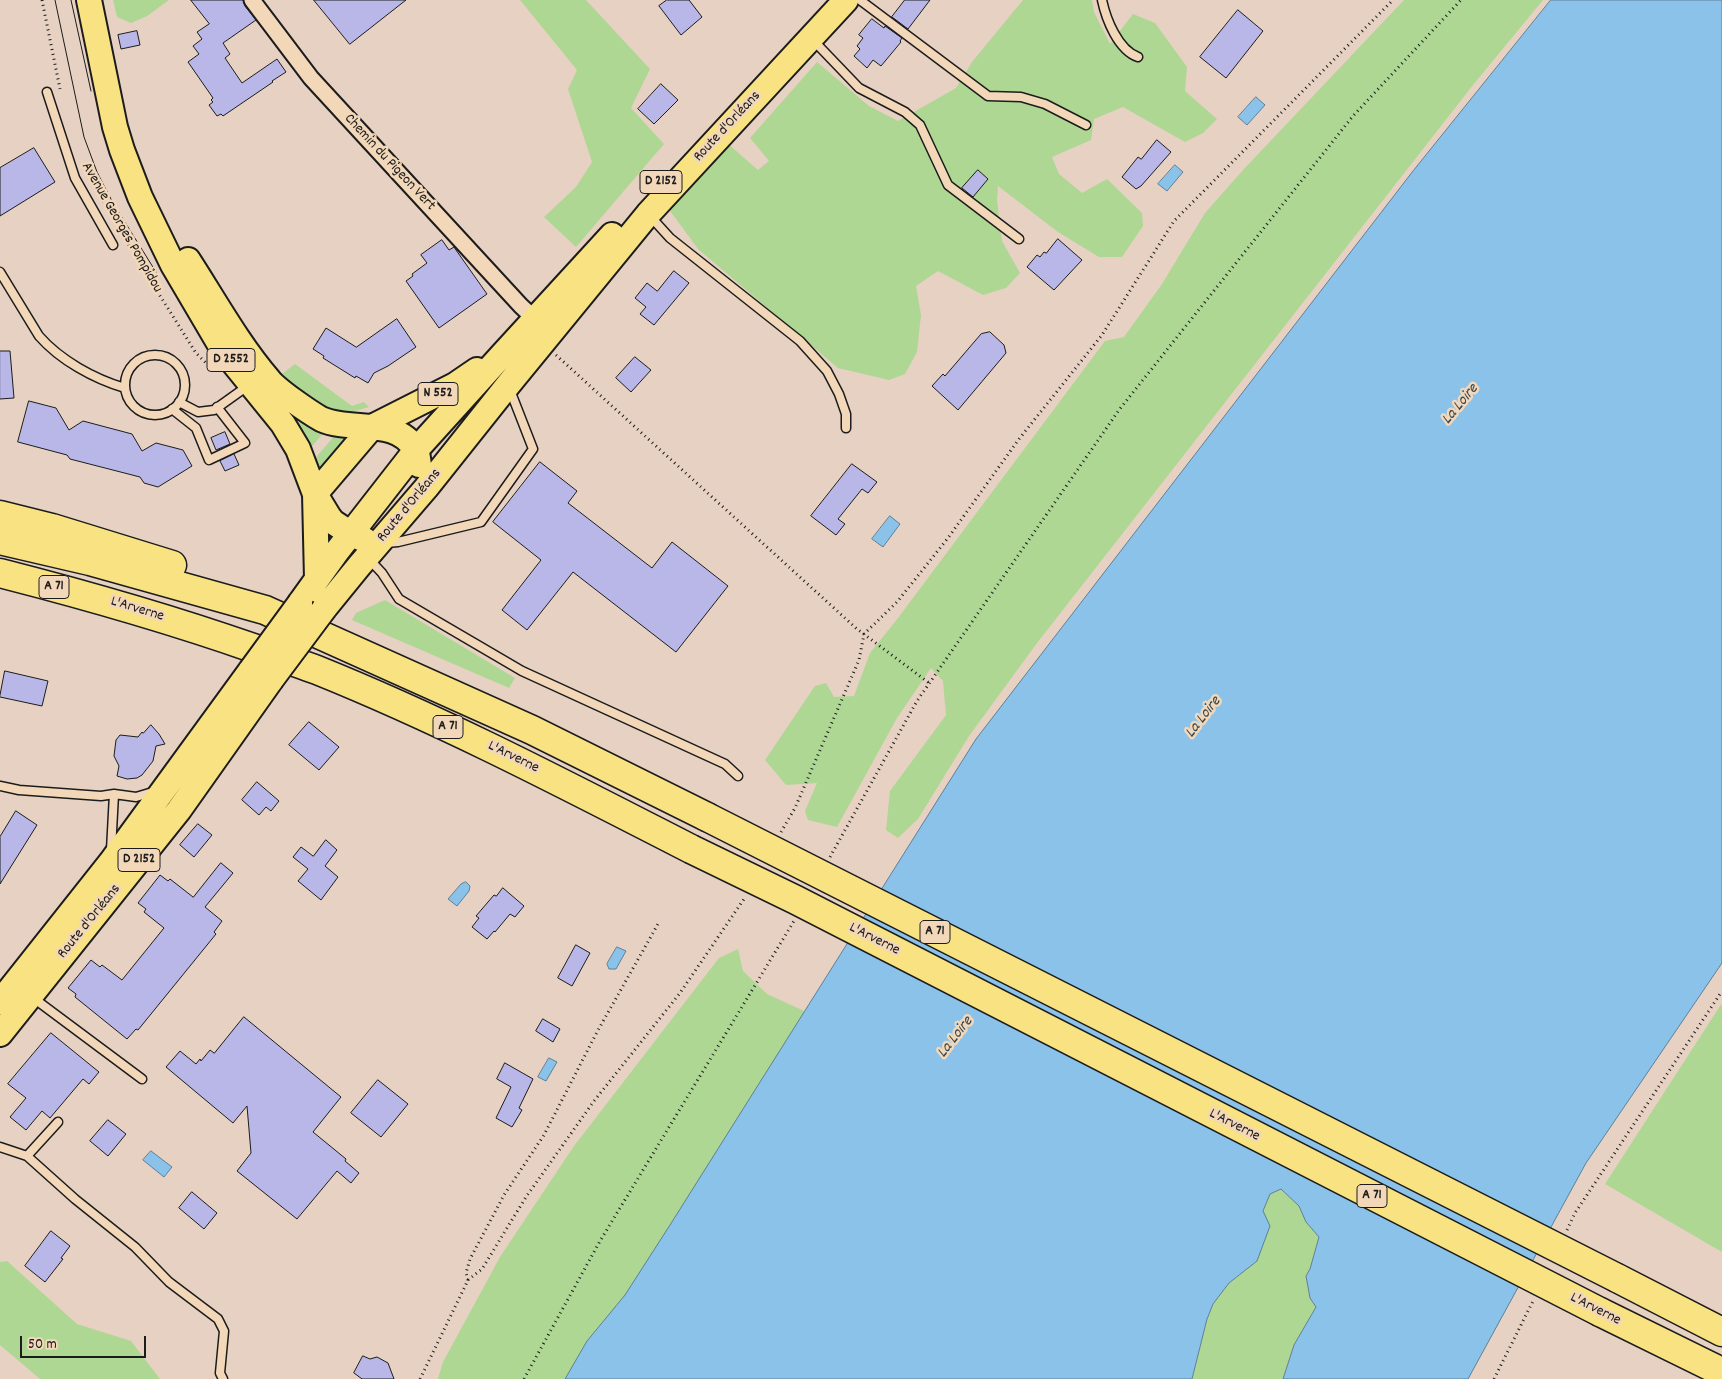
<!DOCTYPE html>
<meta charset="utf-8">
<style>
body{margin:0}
#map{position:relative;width:1722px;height:1379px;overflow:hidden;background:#e7d1c2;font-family:Dekko,sans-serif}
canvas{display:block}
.scale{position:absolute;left:20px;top:1336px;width:126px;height:22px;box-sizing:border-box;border:2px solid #1c1c1c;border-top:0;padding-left:6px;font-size:15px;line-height:18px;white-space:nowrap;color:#1c1c1c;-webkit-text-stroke:4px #f2d7b9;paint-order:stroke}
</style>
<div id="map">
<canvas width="1722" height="1379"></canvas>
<div class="scale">50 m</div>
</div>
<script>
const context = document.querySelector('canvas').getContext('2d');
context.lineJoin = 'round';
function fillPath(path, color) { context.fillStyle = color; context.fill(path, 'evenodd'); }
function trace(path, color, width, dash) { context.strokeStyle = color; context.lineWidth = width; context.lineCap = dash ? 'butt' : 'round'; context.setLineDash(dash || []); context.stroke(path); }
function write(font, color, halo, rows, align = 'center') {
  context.font = font + ' Dekko,sans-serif'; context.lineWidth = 5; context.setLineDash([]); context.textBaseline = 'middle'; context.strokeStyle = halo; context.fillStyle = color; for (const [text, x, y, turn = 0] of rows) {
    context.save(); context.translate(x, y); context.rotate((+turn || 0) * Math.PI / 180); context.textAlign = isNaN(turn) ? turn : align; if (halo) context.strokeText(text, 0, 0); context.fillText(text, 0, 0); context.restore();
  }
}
fillPath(new Path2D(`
 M113 0H169L147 16 131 23 117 17Z
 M520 0H586L650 69 631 108 664 144 576 247 544 217 576 187 592 162 568 89 577 70Z
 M1023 0H1092L1094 12 1110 44 1133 14 1155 23 1187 67 1185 91 1217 119 1203 133 1185 142 1123 107 1094 119 1091 140 1052 157 1059 174 1082 193 1107 179 1142 213 1143 226 1122 257H1099L1058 232 998 186 997 200 1002 241 1020 273 1006 288 983 295 938 271 916 286 921 315 917 352 905 374 889 380 838 368 698 249 668 208 726 142 758 170 769 161 750 138 817 62 869 106 898 121 956 88 972 62Z
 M1404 0H1543L1473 85 1037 643 969 736 918 819 898 838 886 830 890 791 946 715 943 681 931 668 897 718 837 827 808 820 805 811 817 783 786 785 765 760 815 686 826 683 834 697 854 696 870 653 898 618 1105 341 1124 337 1162 284 1205 213 1243 170Z
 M295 364 352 406 364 402 369 407 348 413 322 408 311 402 282 374Z
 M282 404 325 431 308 451Z
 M336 434 350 436 318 473 312 462Z
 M385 600 515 678 509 688 352 620 356 613Z
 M738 949 743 971 767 994 813 1015 574 1379H438L443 1362 500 1257 574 1146 719 958Z
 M1722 1003V1252L1605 1184Z
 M1281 1189 1299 1206 1306 1222 1319 1237 1310 1269 1306 1276 1310 1298 1316 1307 1294 1345 1283 1379H1192L1207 1319 1213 1304 1229 1283 1257 1261 1263 1211 1270 1194Z
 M7 1261 77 1324 131 1341 160 1379H40L0 1345V1262Z`), '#aed794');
const water = new Path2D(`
 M1551 0H1722V963L1586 1163 1468 1379H1283L1294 1345 1316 1307 1310 1298 1306 1276 1310 1269 1319 1237 1306 1222 1299 1206 1281 1189 1270 1194 1263 1211 1270 1226 1257 1261 1229 1283 1213 1304 1207 1319 1192 1379H565L587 1341 625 1295 670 1225 976 739 1413 171Z
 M1256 97 1265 105 1247 125 1238 117Z
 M1175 165 1183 172 1167 191 1158 184Z
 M890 516 900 524 883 547 872 539Z
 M466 882 470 886 469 891 457 906 448 899 461 884Z
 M617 947 626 951 616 969H609L607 964Z
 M549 1058 557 1062 546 1081 538 1077Z
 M151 1151 172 1167 164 1177 143 1160Z`);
fillPath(water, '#8ac2e9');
trace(water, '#5e8097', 1);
const building = new Path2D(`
 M191 0H243L245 6 256 20 223 43 230 54 225 58 242 83 277 59 286 72 272 81 273 82 223 116 221 114 217 116 209 105 213 102 211 100 213 98 188 62 199 54 193 46 202 39 197 32 209 24Z
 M314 0H406L350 44Z
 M667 0H689L702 17 681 35 659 6Z
 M905 0H930L908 29 892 17Z
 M1238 10 1263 31 1226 78 1200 57Z
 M872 19 884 28 885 26 902 38 900 41 901 42 881 66 873 60 867 68 854 56 860 49 857 46 863 38 859 35Z
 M137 31 140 45 121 49 118 35Z
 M661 84 678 100 654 124 638 109Z
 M1157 140 1171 152 1141 186 1136 189 1122 177 1138 157 1141 159Z
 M34 148 55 182 0 216V168Z
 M978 170 988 179 973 197 962 188Z
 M1058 239 1082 260 1054 290 1027 267 1037 255 1040 257 1044 252 1046 253Z
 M442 240 449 250 454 247 456 250 487 294 439 328 406 281 413 276 412 274 427 263 421 255Z
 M674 271 689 283 654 325 640 314 646 307 635 298 647 283 657 291Z
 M397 319 416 347 388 366 374 373 368 383 356 376 355 378 323 358 324 356 313 349 326 328 356 347Z
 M990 332 1004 345 1006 353 958 410 932 386 943 374 945 376 981 334Z
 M0 351H10L14 398 0 399Z
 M635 357 651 370 631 392 616 378Z
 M29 401 56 408 69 430 83 421 132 434 142 451 156 443 183 450 192 466 158 487 144 483 140 477 70 459 67 455 18 442Z
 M225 432 230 444 216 450 211 438Z
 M234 454 239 465 225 471 220 461Z
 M540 462 577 491 568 503 652 568 672 542 728 586 676 652 573 572 527 630 502 610 541 560 493 522Z
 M852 464 877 482 868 493 862 489 838 519 845 524 836 535 811 516Z
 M5 671 48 681 42 706 0 697Z
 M309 722 339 747 319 770 289 745Z
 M151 725 159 734 165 744 156 746 153 761 142 775 137 778 127 779 117 776 119 766 114 756 116 740 120 735 138 737 142 732 143 733Z
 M257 782 279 801 271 811 266 807 259 815 242 800Z
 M16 811 37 825 0 884V837Z
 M198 824 212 835 194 857 180 845Z
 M326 840 337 850 325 866 338 877 321 900 298 881 308 869 293 857 301 847 313 856Z
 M221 863 233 873 205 907 222 921 214 932 216 934 138 1030 136 1029 127 1039 75 997 76 994 68 988 91 960 100 967 102 965 122 980 164 928 144 912 146 909 138 903 160 875 168 881 170 879 193 897Z
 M503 888 524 906 515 917 510 914 495 932 494 931 487 939 472 927 479 918 476 916 494 895 496 896Z
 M576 945 590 953 572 986 558 978Z
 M244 1017 341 1097 313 1132 346 1159 345 1161 359 1173 351 1183 337 1171 297 1219 237 1171 251 1153 247 1106 233 1123 166 1067 180 1051 196 1064 200 1059 201 1061 210 1050 214 1053Z
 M543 1019 560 1029 553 1042 536 1031Z
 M51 1033 99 1072 89 1084 83 1079 50 1118 42 1111 26 1130 10 1117 26 1098 8 1084Z
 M505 1063 533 1079 519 1108 522 1110 512 1127 496 1118 511 1087 497 1079Z
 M378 1080 408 1104 381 1137 351 1113Z
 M108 1120 126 1134 108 1156 90 1141Z
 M192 1192 217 1213 204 1229 179 1208Z
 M51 1231 70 1246 61 1258 63 1259 45 1282 25 1266Z
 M363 1356 370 1359 377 1357 388 1363 394 1379H362L354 1373Z`);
fillPath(building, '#b9b7e8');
trace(building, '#1c1c1c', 1);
const service = new Path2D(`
 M860 0 988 96 1021 97 1045 104 1086 125
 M1102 0C1106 19 1118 50 1138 57
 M812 39 859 88 905 112 920 125 948 185 1019 239
 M47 92 75 178 113 245
 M650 216 670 238 800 341 827 371 839 394 846 414V428
 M0 272 39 336C60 360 94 379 125 388
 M125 385a30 30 0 1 1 60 0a30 30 0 1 1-60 0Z
 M179 402 198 412 214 410 249 385
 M172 409 196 428 209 460 245 443 217 407
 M386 543 398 542 481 522 533 449 510 390
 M368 558 382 573 399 599 522 671 725 764 738 776
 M0 786 19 790 101 796 114 794 136 797 156 791
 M111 850 114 794
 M32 997 142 1079
 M0 1147 27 1156 75 1199 135 1247 169 1282 218 1319 224 1331 220 1373 223 1379
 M27 1156 58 1122`);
const minor = new Path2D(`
 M252 0 311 78 521 306 535 319`);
const primary = new Path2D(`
 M89 0 115 127 122 150 140 197 173 265 223 350 283 424 298 449 315 494 329 517 333 522 351 534 365 540
 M188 260C214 300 238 344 269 380 278 391 309 412 321 419 352 433 396 416 416 450 418 454 418 460 419 465
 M317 579 315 494 372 427 455 385 477 370
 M300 603 338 550 416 450 502 355 612 235
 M324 609 359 566 426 488 508 385 648 214 846 0
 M0 1002 111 862 251 670
 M0 1034 179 810 271 680`);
const motorway = new Path2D(`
 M0 515 52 528 172 565
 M0 540 90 561 265 610 532 730 707 817
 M0 573C86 595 170 619 253 648 274 655 296 662 317 670 446 722 568 786 691 849
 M1617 1278 1722 1332
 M1600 1312 1722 1372`);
trace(service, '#1c1c1c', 11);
trace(minor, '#1c1c1c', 19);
trace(primary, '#1c1c1c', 28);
trace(motorway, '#1c1c1c', 31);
trace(new Path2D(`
 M42 0 60 89
 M96 188 140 264 196 353 207 364
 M556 355 857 629 929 683
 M781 832 795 808 859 660 864 634 897 602 948 538 1019 439 1102 335 1174 221 1393 0
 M830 857 917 701 1119 410 1353 116 1461 0
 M1567 1230 1575 1213 1722 991
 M468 1280 466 1273 470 1259 504 1195 544 1135 597 1032 658 924
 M420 1379 468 1280 482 1269 526 1197 594 1101 680 993 744 899
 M524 1379 600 1241 794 921
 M1494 1379 1533 1301`), '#1c1c1c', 3, [1, 4]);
trace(service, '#f2d7b9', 8);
trace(minor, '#f2d7b9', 15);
trace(primary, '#f8e281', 24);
trace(motorway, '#f8e281', 28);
trace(new Path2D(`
 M55 0 84 137 97 172 113 203 156 272
 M71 0 91 91`), '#1c1c1c', 1);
const primaryBridge = new Path2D(`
 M251 670 300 603
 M271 680 324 609`);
const motorwayBridge = new Path2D(`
 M707 817 1617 1278
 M691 849 796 900 1600 1312`);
trace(primaryBridge, '#1c1c1c', 28, []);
trace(motorwayBridge, '#1c1c1c', 31, []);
trace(primaryBridge, '#f8e281', 24);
trace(motorwayBridge, '#f8e281', 28);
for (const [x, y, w] of [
 [661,182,42],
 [231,360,48],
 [438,394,40],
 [54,587,30],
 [448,727,30],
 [139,860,42],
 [935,932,30],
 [1372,1196,30]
]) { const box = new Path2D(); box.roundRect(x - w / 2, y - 11.5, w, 23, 4); context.fillStyle = '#f2d7b9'; context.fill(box); trace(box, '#1c1c1c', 1); }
write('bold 14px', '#1c1c1c', null, [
 ["D 2152",661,182],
 ["D 2552",231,360],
 ["N 552",438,394],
 ["A 71",54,587],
 ["A 71",448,727],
 ["D 2152",139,860],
 ["A 71",935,932],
 ["A 71",1372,1196]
]);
write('15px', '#1c1c1c', '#f2d7b9', [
 ["Route d'Orléans",728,127,-47],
 ["Chemin du Pigeon Vert",389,163,47],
 ["Avenue Georges Pompidou",121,228,60],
 ["Route d'Orléans",410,506,-50],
 ["L'Arverne",137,610,17],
 ["L'Arverne",513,758,26],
 ["Route d'Orléans",90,922,-51],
 ["L'Arverne",874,940,27],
 ["L'Arverne",1234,1126,27],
 ["L'Arverne",1595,1310,27]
]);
write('italic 16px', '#38464f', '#f2d7b9', [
 ["La Loire",1461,405,-50],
 ["La Loire",1204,718,-52],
 ["La Loire",956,1038,-52]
]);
</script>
